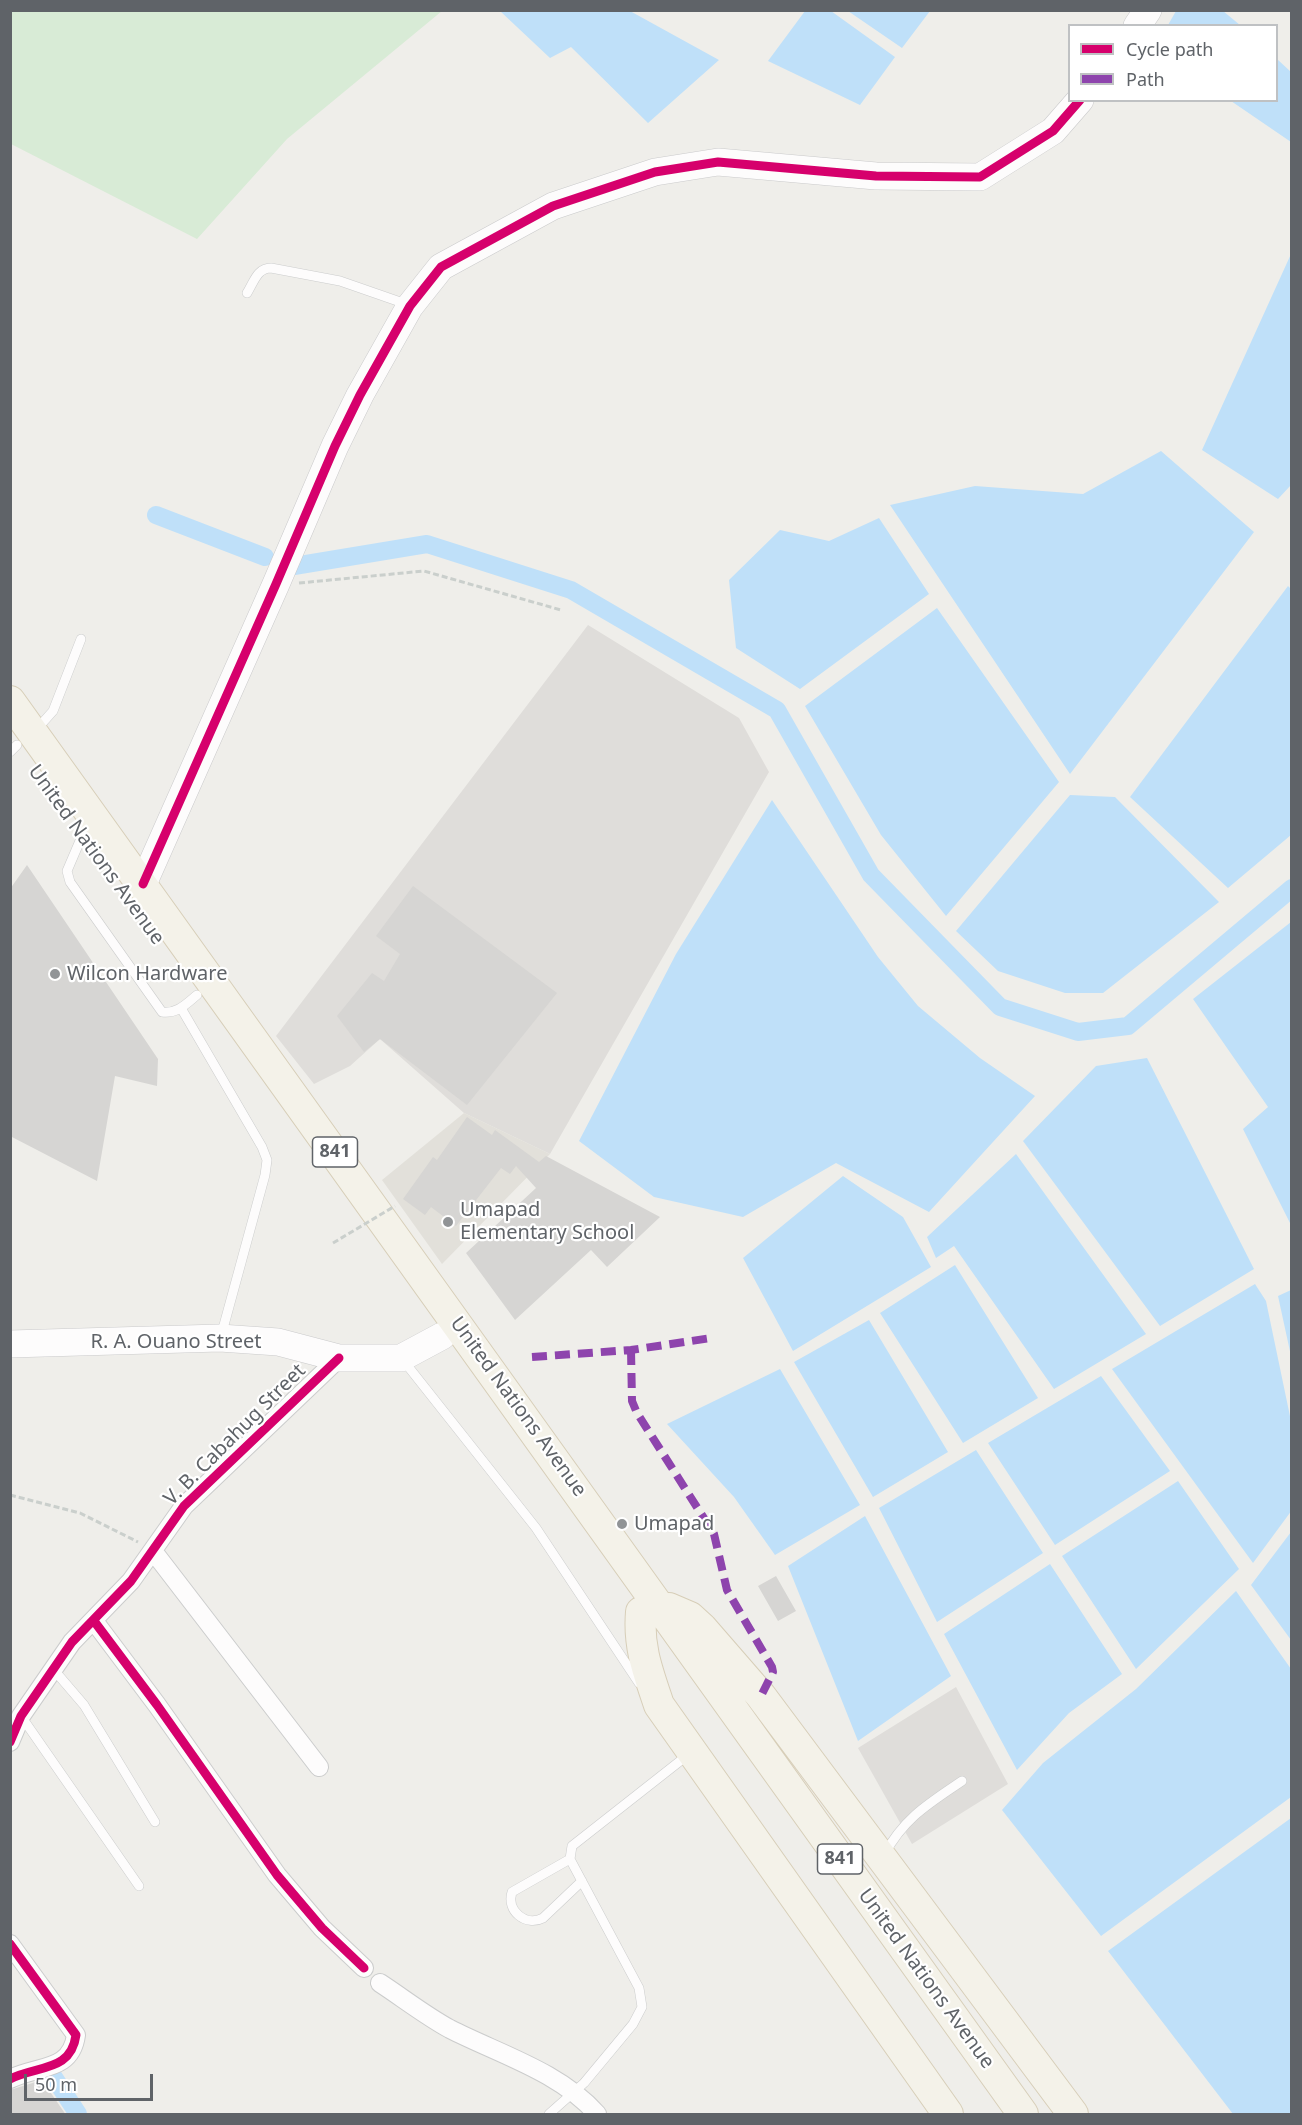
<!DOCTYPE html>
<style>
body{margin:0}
#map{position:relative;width:1302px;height:2125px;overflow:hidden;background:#efeeea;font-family:"Noto Sans",sans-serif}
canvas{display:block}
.frame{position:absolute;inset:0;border:12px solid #5f6368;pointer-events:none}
.legend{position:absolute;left:1068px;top:24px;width:210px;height:78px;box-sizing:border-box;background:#fff;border:2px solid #bfc1c3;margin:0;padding:8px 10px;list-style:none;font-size:18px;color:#5f6368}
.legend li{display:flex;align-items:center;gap:12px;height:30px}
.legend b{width:30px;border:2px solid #bfc1c3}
.scale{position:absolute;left:24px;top:2074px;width:129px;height:27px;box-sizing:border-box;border:3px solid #5f6368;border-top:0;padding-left:8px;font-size:18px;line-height:21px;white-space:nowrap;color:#5f6368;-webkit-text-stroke:4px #fff;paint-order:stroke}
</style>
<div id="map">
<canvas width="1302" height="2125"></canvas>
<div class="frame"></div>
<ul class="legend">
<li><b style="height:8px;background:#d6006c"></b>Cycle path</li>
<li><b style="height:8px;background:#8e44ad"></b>Path</li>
</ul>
<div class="scale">50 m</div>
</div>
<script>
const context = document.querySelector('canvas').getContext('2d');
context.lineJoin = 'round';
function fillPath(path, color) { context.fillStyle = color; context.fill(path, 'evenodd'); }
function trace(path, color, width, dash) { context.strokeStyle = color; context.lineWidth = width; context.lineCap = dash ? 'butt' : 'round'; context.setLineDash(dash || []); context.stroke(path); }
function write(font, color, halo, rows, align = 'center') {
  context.font = font + ' "Noto Sans",sans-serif'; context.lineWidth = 4.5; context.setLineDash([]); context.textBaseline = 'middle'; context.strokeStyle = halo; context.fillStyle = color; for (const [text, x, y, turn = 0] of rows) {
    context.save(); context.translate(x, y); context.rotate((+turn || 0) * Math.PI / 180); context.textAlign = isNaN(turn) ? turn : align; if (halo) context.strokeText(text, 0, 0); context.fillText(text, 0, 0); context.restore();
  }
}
fillPath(new Path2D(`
 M588 625 739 718 769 772 550 1154 464 1113 380 1039 350 1066 314 1084 276 1036Z
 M956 1687 1008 1784 912 1844 858 1748Z`), '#dfddda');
fillPath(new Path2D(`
 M464 1113 550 1154 442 1264 382 1180Z`), '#e2e0da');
fillPath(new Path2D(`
 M10 11 11 10 442 11 287 139 197 239 11 144Z`), '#d8ebd6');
fillPath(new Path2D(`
 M500 11H630L719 60 648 123 571 47 550 58Z
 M805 11H831L895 57 860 105 768 61Z
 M848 11H930L902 48Z
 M1176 11H1223L1240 25H1168Z
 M1277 59 1291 72V142L1231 101 1276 100Z
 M1291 254V485L1278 499 1202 450Z
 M1161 451 1254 532 1070 774 890 505 975 486 1083 494Z
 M879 518 929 594 800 689 736 648 729 580 780 530 829 541Z
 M1288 586 1292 590 1291 835 1228 888 1130 797Z
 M937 608 1059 782 946 916 881 835 805 706Z
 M1070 795 1115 797 1219 902 1103 993H1065L998 971 956 931Z
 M772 800 878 957 918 1006 980 1058 1035 1096 929 1212 836 1163 743 1217 654 1197 579 1141 676 954Z
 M1291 922V1225L1243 1129 1268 1107 1193 999Z
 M1147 1058 1254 1269 1160 1326 1023 1141 1096 1066Z
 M1016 1154 1146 1334 1054 1389 954 1246 936 1258 927 1237Z
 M843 1176 903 1217 931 1267 793 1351 743 1258Z
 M955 1265 1038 1398 963 1443 880 1313Z
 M1255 1284 1266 1301 1291 1421 1292 1510 1253 1563 1112 1369Z
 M1291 1290V1356L1278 1296Z
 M869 1320 948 1452 873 1497 794 1362Z
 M780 1369 860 1505 775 1555 734 1497 667 1424Z
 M1101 1376 1170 1471 1055 1545 988 1443Z
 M976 1450 1043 1553 937 1622 879 1508Z
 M1178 1481 1239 1569 1136 1669 1062 1556Z
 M865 1516 951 1676 858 1741 788 1566Z
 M1291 1532V1640L1251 1585Z
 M1050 1564 1122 1674 1069 1713 1017 1770 944 1634Z
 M1236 1591 1291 1669V1797L1101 1936 1002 1810 1043 1763 1136 1689Z
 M1291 1818V2114H1233L1108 1951Z`), '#bfe0f9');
trace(new Path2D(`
 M156 515 265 557
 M294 566 427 544 571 590 777 710 871 875 1000 1007 1078 1032 1128 1026 1292 888
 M51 2073 78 2114`), '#bfe0f9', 18);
fillPath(new Path2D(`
 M27 865 158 1059 157 1086 115 1076 97 1181 10 1136V889Z
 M413 886 557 993 467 1105 380 1039 364 1052 337 1016 372 973 384 981 400 954 376 936Z
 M467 1117 492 1135 495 1130 539 1162 546 1156 660 1217 607 1267 591 1250 515 1320 466 1253 536 1188 516 1166 510 1174 501 1168 456 1226 431 1207 425 1215 403 1199 433 1157 437 1160Z
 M776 1576 796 1611 778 1621 758 1586Z
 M42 2080 66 2115H10V2090Z`), '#d6d5d3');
const lane = new Path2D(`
 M247 293C254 282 257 268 271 268L340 281 409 305
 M36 730 53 711 81 639
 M10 752 17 745
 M82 836 67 871 70 882 162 1012C177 1014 186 1004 197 995
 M181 1008 262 1147 267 1160 265 1175 221 1336
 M403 1360 536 1528 639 1683
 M54 1670 84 1705 155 1822
 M21 1716 139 1886
 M884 1855C904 1818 928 1804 962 1781
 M570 1859 512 1892C506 1911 526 1927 543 1918L582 1881
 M549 2114 584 2083 633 2024 642 2007 639 1988 570 1859 572 1846 689 1754`);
const street = new Path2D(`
 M153 1551 319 1767
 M94 1621 157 1705 277 1875 322 1928 364 1968
 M10 1742 21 1716 72 1642 131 1581 184 1506 339 1358
 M10 1944 76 2035C71 2072 38 2065 10 2079
 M380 1983C403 1998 426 2016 450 2029 499 2054 560 2072 597 2114`);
const secondary = new Path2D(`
 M1137 26 1148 10
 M143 884 276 584 335 446 360 395 410 306 441 267 553 206 655 172 718 162 876 176 980 177 1053 131 1080 100
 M10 1344 220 1338 278 1342 339 1358H401L442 1336`);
const primary = new Path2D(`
 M10 701 1023 2114
 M669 1608 690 1617 702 1628 761 1696 1073 2114
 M641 1612C638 1647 648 1672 659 1705L948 2114`);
trace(lane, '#cbcccc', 10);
trace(street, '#cbcccc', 20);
trace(secondary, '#cacacb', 28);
trace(primary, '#d7ceb8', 32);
trace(new Path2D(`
 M299 583 424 571 561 610
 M10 1495 80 1513 138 1542`), '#cacfcc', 3, [6, 3]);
trace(lane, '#fdfcfc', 9);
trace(street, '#fdfcfc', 18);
trace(secondary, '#fdfcfc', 27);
trace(primary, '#f4f2e9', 30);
trace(new Path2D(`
 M333 1243 395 1206`), '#cacfcc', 3, [6, 3]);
trace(new Path2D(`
 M631 1350 632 1401 637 1413 714 1534 727 1590 772 1667 773 1672 761 1696
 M532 1357 631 1350 711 1338`), '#8e44ad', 8, [15, 8]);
trace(new Path2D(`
 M143 884 276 584 335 446 360 395 410 306 441 267 553 206 655 172 718 162 876 176 980 177 1053 131 1080 100
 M94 1621 157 1705 277 1875 322 1928 364 1968
 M10 1742 21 1716 72 1642 131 1581 184 1506 339 1358
 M10 1944 76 2035C71 2072 38 2065 10 2079`), '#d6006c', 9);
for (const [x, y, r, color] of [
 [55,974,6,"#919496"],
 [448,1222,6,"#919496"],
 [622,1524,6,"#919496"]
]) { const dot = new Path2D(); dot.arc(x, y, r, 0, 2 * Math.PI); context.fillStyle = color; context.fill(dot); trace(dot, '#fff', 2); }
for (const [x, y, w] of [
 [335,1152,45],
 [840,1859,45]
]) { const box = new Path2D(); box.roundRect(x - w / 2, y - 15, w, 30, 4.5); context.fillStyle = '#fff'; context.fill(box); trace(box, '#5f6368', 1.5); }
write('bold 18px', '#5f6368', null, [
 ["841",335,1152],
 ["841",840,1859]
]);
write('20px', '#5f6368', '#fff', [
 ["United Nations Avenue",96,855,54],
 ["R. A. Ouano Street",176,1342],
 ["United Nations Avenue",518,1407,54],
 ["V. B. Cabahug Street",235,1435,-45],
 ["United Nations Avenue",926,1979,54]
]);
write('20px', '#5f6368', '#fff', [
 ["Wilcon Hardware",67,974],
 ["Umapad",460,1210],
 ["Elementary School",460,1233],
 ["Umapad",634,1524]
], 'left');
</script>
